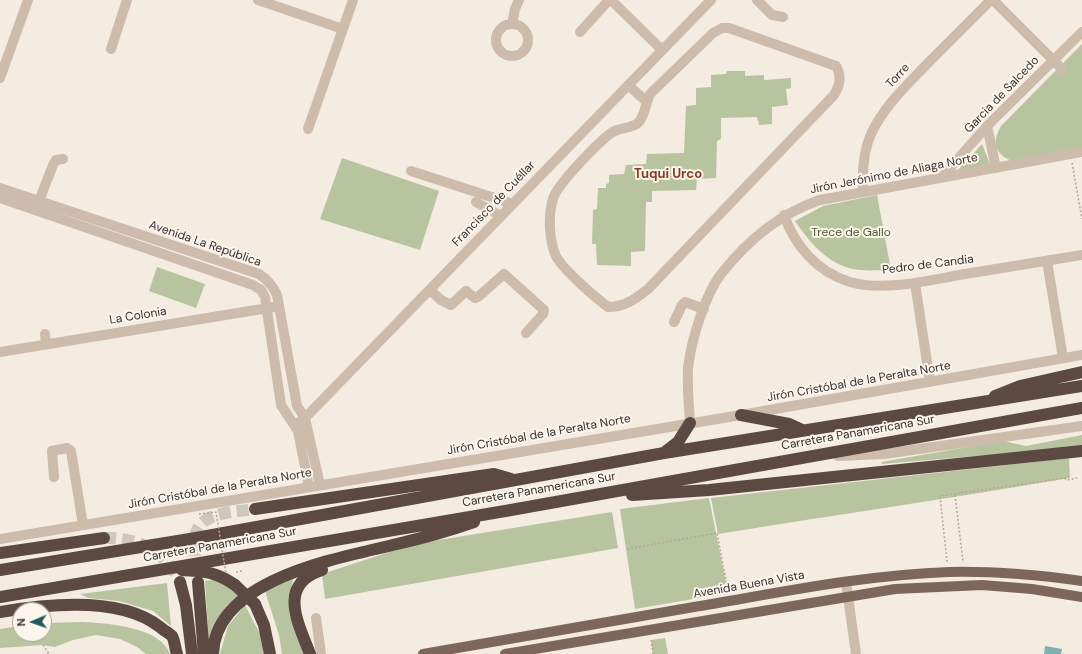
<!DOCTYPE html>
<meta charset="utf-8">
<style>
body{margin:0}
#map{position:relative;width:1082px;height:654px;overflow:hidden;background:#f4ebe1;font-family:"DM Sans",sans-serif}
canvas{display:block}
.north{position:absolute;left:12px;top:602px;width:40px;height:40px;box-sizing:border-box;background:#fbf5ee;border:1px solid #aea6a0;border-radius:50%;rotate:268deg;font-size:11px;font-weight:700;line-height:16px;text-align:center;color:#3b302b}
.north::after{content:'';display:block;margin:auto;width:14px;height:18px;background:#1f5a5e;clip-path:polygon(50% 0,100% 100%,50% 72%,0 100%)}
</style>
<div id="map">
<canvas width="1082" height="654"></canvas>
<div class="north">N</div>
</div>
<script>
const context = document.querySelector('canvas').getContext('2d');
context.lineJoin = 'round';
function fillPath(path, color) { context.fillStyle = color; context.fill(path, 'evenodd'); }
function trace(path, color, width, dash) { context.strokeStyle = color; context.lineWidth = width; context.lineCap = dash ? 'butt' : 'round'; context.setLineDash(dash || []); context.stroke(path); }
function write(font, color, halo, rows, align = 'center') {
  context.font = font + ' "DM Sans",sans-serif'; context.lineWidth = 4; context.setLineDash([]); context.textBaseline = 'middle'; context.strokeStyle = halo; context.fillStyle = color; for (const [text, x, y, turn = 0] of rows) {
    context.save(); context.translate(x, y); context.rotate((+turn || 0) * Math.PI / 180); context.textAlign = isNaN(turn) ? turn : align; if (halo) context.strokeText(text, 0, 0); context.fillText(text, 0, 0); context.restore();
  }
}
fillPath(new Path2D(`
 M1082 44V150L1014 162C995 154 991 144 1001 126Z
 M727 71H745V76L764 75V80L791 78V88L786 89 788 105 772 107V124L759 125 757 117 721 118V139L717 141 716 178 697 179 696 190 652 191V202H646L645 251 631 252V266L597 265 596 244H592L593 210 597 209 598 188H606V184L609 183V175L624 174 626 165 646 164 647 154 684 153 686 106 696 105V88L711 87V75L726 74Z
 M982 144 990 164 957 171Z
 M342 158 439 191 420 250 320 219Z
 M877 195 891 270C881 270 870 271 860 270 831 268 810 243 795 221L823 206Z
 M157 267 205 284 196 308 149 291Z
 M1082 435V447L882 464 881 462 1003 441 1026 446Z
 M1069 458 1070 478C953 498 835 515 718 534L711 498Z
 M709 498 728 593 635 609 620 509Z
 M612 512 618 548 325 599 322 574 414 544Z
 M293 577 289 614 305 654H282L279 635 265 591Z
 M214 580 227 586 238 596 227 605 217 620 209 645 205 581Z
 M167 583 171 626 153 611 119 601 88 598 80 594Z
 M245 605 262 638 264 654H220L228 626Z
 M81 622C105 623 160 626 170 654H146L137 647 120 639 96 635 73 640 55 647 43 645 0 648V629L20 626V634H44V623Z
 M665 638 668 654H653L651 640Z`), '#b8c4a0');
fillPath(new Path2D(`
 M1045 646 1062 649 1061 654H1044Z`), '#7fb0b2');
trace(new Path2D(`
 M104 538C138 537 165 551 180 582
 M197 574C196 562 193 545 196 533 202 511 237 512 255 509`), '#cfc6bd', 12, [12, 6]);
trace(new Path2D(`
 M1072 163 1082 219
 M955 495 963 562
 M627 549 717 533 728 591
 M947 562 940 496 1064 478 1067 480 1077 478
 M236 572 242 571
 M651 640 653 654
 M43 645 49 654`), '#b9a596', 1.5, [2, 2]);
trace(new Path2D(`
 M258 0 343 29
 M611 0 662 50
 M757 0 772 15 783 17
 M993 0 1062 69
 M496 40a16 16 0 1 1 32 0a16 16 0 1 1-32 0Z
 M512 24 515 9 519 0
 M722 28H729L836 66C842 77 840 85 834 95L648 289C635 299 625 307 608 307 596 298 562 269 556 256 549 241 548 215 553 199 557 184 598 143 611 133 619 127 633 129 639 122 645 115 646 102 650 94L713 33Z
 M580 32 609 0
 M111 49 127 0
 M0 78 28 0
 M628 85 646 101
 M987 126 996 168
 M308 129 353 0
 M411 171 513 204
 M942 177 987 126 1082 32
 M0 188 259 274C268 280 273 286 277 295L297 406 305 418 320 485
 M863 192C862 173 863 152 871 134 884 106 907 85 928 63 949 42 970 21 991 0
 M0 198 253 285 261 290 265 297 281 405 298 431 309 487
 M39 201 53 165 56 160 63 159
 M476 202 501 216
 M784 215C795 246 817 272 850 282 884 292 930 280 965 274 1004 268 1043 261 1082 255
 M1047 261 1063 358
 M915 283 930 382
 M430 290 441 300 451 305 466 291 475 298 478 297 504 274 544 310 543 314 526 333
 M674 322 682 305 685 302 704 309
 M45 334 46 344
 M0 352 274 307
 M690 423C689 405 687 386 688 368 691 341 705 295 721 274 747 241 781 213 820 200L1082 152
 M295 425 305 418 711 0
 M838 456 884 454 1082 426
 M54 477 52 451 67 448 71 451 83 525
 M0 539 741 415 1082 355
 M846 582 856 654
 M316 618 321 654`), '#cdbbac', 10);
trace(new Path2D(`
 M423 654C513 638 603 622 694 607 778 593 863 575 949 572 994 571 1038 575 1082 581
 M505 654 895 589 982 585 1032 589 1082 597`), '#7d675c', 10);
trace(new Path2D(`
 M995 396 1020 386 1082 372
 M741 415 789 424 802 430
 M665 452 678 442 690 423
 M632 495 709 490 1082 451
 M255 509 494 474 511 479
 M0 553 104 538
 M0 570 196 538 664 453 1082 386
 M182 570C205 572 215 571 235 585
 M180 582 186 605 192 654
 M198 582 204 654
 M0 597 511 510 1082 408
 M255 604 264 625 270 654
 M0 612C46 604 121 596 160 627 163 630 169 633 172 636 175 641 175 649 177 654
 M213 654C215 578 341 558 397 544 423 538 448 531 474 522
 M310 654C298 623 277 584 322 570`), '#5c4a42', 12);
trace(new Path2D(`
 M199 514 216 512 226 574`), '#b9a596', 1.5, [2, 2]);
trace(new Path2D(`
 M235 585 255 604`), '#5c4a42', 12);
write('12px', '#3b302b', '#fbf5ee', [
 ["Torre",898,76,-47],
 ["Garcia de Salcedo",1002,95,-46],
 ["Jirón Jerónimo de Aliaga Norte",894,174,-11],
 ["Francisco de Cuéllar",494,204,-46],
 ["Avenida La República",205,244,19],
 ["Pedro de Candia",928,265,-7],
 ["La Colonia",138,316,-9],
 ["Jirón Cristóbal de la Peralta Norte",859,382,-10],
 ["Carretera Panamericana Sur",858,433,-10],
 ["Jirón Cristóbal de la Peralta Norte",539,435,-10],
 ["Jirón Cristóbal de la Peralta Norte",220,489,-10],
 ["Carretera Panamericana Sur",539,490,-10],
 ["Carretera Panamericana Sur",220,545,-10],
 ["Avenida Buena Vista",749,585,-10]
]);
write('12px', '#4a5a2e', '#fbf5ee', [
 ["Trece de Gallo",851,233]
]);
write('bold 13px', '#8c3b22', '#fbf5ee', [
 ["Tuqui Urco",668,175]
]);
</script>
